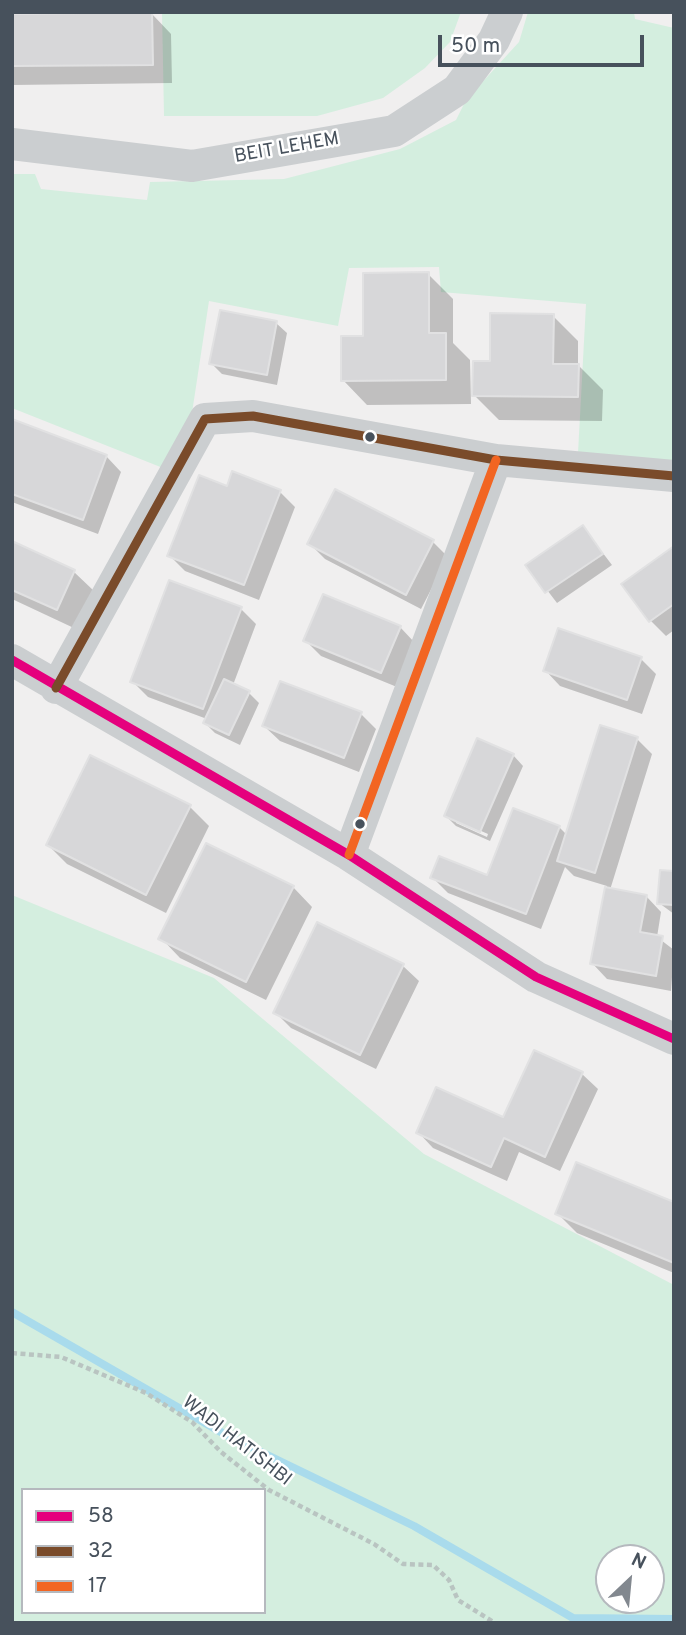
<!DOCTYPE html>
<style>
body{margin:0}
#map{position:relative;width:686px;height:1635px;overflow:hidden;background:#f0efef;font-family:Overpass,sans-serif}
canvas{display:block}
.frame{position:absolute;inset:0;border:14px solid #47515c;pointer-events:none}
.legend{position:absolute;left:21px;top:1488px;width:245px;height:126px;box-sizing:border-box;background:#fff;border:2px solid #b5b9be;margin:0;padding:9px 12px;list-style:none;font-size:21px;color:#47515c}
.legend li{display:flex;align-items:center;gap:14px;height:35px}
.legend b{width:35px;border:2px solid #b5b9be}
.north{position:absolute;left:595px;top:1544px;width:70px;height:70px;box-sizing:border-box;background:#fff;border:2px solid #b5b9be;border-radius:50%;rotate:26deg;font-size:19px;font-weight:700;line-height:28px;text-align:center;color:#47515c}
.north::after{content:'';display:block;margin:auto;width:24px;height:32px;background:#82888f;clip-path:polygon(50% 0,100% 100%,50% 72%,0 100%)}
.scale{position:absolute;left:438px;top:35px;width:206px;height:32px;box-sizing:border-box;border:4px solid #47515c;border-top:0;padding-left:9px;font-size:21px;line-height:24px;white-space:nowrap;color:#47515c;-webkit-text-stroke:5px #fff;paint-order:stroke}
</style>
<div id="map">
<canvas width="686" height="1635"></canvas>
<div class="frame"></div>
<ul class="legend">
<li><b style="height:9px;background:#e5007d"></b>58</li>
<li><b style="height:9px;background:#7a4b2a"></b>32</li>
<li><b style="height:9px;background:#f26522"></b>17</li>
</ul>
<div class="north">N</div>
<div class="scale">50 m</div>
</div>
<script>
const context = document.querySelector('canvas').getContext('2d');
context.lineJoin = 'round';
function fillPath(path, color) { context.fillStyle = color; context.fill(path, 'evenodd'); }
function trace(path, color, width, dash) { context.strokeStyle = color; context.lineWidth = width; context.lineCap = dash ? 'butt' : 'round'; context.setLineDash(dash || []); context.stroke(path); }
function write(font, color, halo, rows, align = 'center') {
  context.font = font + ' Overpass,sans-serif'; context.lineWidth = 5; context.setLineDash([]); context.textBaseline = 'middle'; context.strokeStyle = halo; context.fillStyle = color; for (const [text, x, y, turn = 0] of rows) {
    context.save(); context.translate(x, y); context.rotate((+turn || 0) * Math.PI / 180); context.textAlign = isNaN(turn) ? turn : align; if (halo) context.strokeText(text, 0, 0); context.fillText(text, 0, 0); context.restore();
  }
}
fillPath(new Path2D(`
 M162 12H461L450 42 425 68 383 98 317 116H164Z
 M528 12H634L635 19 674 28V464L578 453 586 304 441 292 439 267 349 268 338 326 209 301 190 426 168 470 12 408V174H35L41 189 147 200 150 182 284 179 400 149 456 120 466 100 519 42Z
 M12 895 214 978 424 1154 674 1285V1623H12ZM23 1490H264V1612H23ZM651 1558V1600H609V1558Z`), '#d4eedf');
fillPath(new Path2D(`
 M152 14 171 34 172 83 12 85V15Z
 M428 274 453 299V343L470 360 471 404 367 405 343 380 365 338Z
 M553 316 578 341V365L603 390 602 421 499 420 474 395 491 363Z
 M276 323 287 333 277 385 222 374 211 363Z
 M12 421 106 456 121 472 98 534 12 502Z
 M228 488 280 492 295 507 259 600 185 571 169 555Z
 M583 527 612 565 557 603 528 565Z
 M433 542 448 557 421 609 325 559 309 543Z
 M12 543 74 572 94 591 76 629 12 599Z
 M674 548V630L666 636 650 620Z
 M241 609 256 624 233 685 249 693 259 703 240 745 215 733 205 723 207 719 148 697 132 681Z
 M400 627 415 643 397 687 321 656 305 640Z
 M641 659 656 674 642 714 560 686 545 670Z
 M361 714 376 729 359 772 280 741 264 726Z
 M637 739 652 754 610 890 646 896 661 912 657 937 674 950 671 991 607 979 592 963 607 886 574 876 565 867 541 929 448 893 432 877H488L559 827 567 835Z
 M513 755 523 766 490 841 456 826 446 816ZM456 820 488 834 487 837 456 823Z
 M190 807 209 826 166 913 67 864 48 845Z
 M674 873V914L659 903Z
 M293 887 312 907 266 1000 180 958 161 938Z
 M318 924 403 966 419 981 376 1069 291 1028 275 1012Z
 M535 1052 582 1074 598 1089 560 1171 519 1152 507 1181 433 1148 418 1132 504 1120Z
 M674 1204V1273L577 1233 557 1213Z`), '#0003');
trace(new Path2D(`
 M12 1312 226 1435 414 1526 573 1618 674 1619`), '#a9dbec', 8);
const building = new Path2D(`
 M152 12 153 65 12 66V14Z
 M429 272V333H446V380L341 381V336H363V273Z
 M220 310 277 321 267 375 209 364Z
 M490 313 554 314 553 364H579L578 397 472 396 473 361H490Z
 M12 419 107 455 83 520 12 494Z
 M232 471 281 490 244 585 167 556 199 475 227 486Z
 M335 489 434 540 406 595 307 544Z
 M583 525 603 554 545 593 525 565Z
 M12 541 75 570 57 610 12 590Z
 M674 546V604L649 622 621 584Z
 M169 580 242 607 203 709 130 682Z
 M323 594 401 626 381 673 303 641Z
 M558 628 642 657 627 700 543 671Z
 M224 679 250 691 229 735 203 723Z
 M280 681 362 712 344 758 262 726Z
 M600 725 638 737 595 873 557 861Z
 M477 738 514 754 480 832 444 816Z
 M90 755 191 805 146 895 46 845Z
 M513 808 560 826 526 914 430 878 439 856 487 875Z
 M206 843 294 886 246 982 158 939Z
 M660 870 674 871V905L657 904Z
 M605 887 647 895 640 932 663 936 656 976 590 964Z
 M317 922 404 964 360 1055 273 1013Z
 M534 1050 583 1072 545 1157 504 1138 491 1167 416 1133 436 1087 503 1117Z
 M576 1162 674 1202V1263L555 1214Z`);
fillPath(building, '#d7d7d9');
trace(building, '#e1e1e2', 2);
trace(new Path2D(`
 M12 1353 61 1357 146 1393 192 1422 221 1452 269 1490 374 1544 403 1564 433 1565 449 1580 458 1600 495 1623`), '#b9c4c1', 4.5, [5, 3.5]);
trace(new Path2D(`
 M12 144 192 166 394 131 457 90 494 40 507 12
 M12 660 349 855 536 977 674 1039
 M56 688 205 419 253 416 496 460 674 476
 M349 855 496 460`), '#cbced0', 32);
trace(new Path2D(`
 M12 660 349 855 536 977 674 1039`), '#e5007d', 9);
trace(new Path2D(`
 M56 688 205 419 253 416 496 460 674 476`), '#7a4b2a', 9);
trace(new Path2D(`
 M349 855 496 460`), '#f26522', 9);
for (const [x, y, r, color] of [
 [370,437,6,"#47515c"],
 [360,824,6,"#47515c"]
]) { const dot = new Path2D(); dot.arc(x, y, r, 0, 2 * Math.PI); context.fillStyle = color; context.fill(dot); trace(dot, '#fff', 2.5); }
write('19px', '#47515c', '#fff', [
 ["BEIT LEHEM",287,149,-10],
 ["WADI HATISHBI",236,1442,38]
]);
</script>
